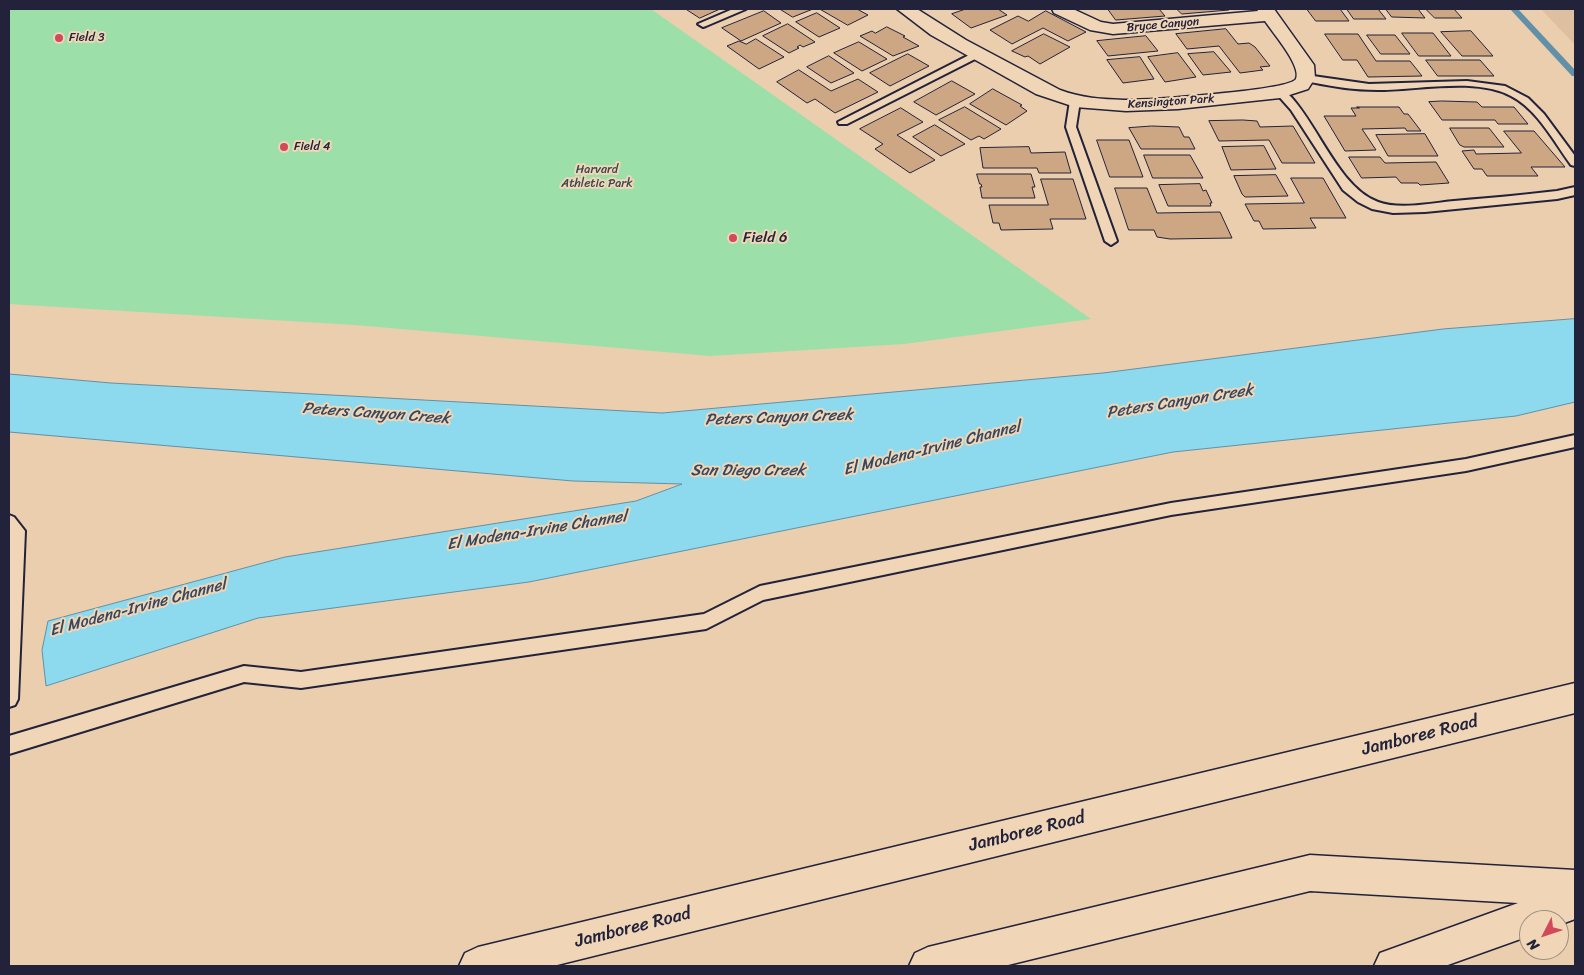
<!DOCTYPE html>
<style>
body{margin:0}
#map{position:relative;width:1584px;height:975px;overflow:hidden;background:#ebceae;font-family:Sriracha,sans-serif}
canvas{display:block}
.frame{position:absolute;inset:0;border:10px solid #22223b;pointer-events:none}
.north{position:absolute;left:1519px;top:910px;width:50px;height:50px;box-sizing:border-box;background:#f0d6b7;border:1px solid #9e8e85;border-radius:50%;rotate:229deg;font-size:14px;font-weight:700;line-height:20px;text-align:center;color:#22223b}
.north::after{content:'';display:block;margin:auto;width:18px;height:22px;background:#d1495b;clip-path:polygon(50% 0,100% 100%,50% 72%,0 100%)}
</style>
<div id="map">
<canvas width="1584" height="975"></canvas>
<div class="frame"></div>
<div class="north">N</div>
</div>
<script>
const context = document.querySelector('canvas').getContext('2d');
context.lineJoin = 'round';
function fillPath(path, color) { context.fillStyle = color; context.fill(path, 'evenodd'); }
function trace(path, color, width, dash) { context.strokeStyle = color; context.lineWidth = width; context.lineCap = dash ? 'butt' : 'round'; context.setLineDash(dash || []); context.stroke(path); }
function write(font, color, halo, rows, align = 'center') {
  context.font = font + ' Sriracha,sans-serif'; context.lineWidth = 4; context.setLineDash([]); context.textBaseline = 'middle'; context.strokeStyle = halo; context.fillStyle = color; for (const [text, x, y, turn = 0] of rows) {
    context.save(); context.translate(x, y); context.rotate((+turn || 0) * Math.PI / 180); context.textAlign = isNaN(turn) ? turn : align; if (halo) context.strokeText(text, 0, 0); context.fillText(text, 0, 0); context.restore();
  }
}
fillPath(new Path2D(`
 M1541 9H1575V45Z`), '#debf9f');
fillPath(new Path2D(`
 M9 9H651L1091 319 904 344 710 356 355 325 9 304Z`), '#9ddfa9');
const water = new Path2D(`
 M1575 319V402L1516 416 1173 452 529 582 258 618 46 686 42 650 48 621 285 557 636 501 682 484 573 481 9 432V374L111 383 662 413 1103 373 1443 329Z`);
fillPath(water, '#8dd9ed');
trace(water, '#6290a6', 1);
fillPath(new Path2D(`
 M1510 9H1518L1575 70V76H1572Z`), '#6290a6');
const building = new Path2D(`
 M686 9H720L700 18Z
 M780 9H813L793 17Z
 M820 9H857L868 15 848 25Z
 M966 9H998L1007 15 971 28 952 14Z
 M1108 9H1159L1165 16 1116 20Z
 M1177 9H1228L1229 10 1182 14Z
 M1307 9H1340L1349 21H1316Z
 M1347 9H1378L1386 19H1354Z
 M1386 9H1418L1425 18 1392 17Z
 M1426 9H1454L1462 18H1435Z
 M764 11 781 23 741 41 722 28Z
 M1046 11 1086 32 1068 41 1043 28 1012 44 990 30 1018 16 1028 21Z
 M817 13 840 28 819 37 796 22Z
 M788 24 815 42 803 47 800 45 797 47 799 48 789 53 763 36Z
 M887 27 905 36 903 37 919 46 893 56 860 36 872 31 875 33Z
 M1226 29 1238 44 1249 43 1255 47 1270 66 1260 67 1263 70 1240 73 1219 46 1187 49 1176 34Z
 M1471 31 1493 56H1462L1441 32Z
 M1402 33H1433L1451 56H1419Z
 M1044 34 1070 47 1040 64 1028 56 1025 57 1012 51Z
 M1325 34H1358L1376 61H1410L1422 76 1368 77 1357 60H1343Z
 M1367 35H1395L1410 54H1381Z
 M1146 36 1158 51 1108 56 1097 41Z
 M756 39 784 57 759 69 727 46 739 41 746 44Z
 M859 42 887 59 862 71 834 53Z
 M1214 52 1231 72 1203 75 1188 54Z
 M1178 53 1196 77 1165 82 1148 57Z
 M908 54 929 66 890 86 870 73Z
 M829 56 854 73 831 83 807 67Z
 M1140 57 1154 79 1123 83 1107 60Z
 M1426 60H1480L1494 76H1438Z
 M799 70 831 91 858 79 878 92 835 113 815 99 807 103 777 82Z
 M952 81 975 94 936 115 914 102Z
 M993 89 1022 105 1020 106 1027 111 1006 125 970 104Z
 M1442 101 1477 102 1482 107H1514L1528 124H1498L1495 120H1442L1429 102Z
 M965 107 1001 129 984 139 979 136 971 140 939 120Z
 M1357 107H1399L1404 114H1408L1421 131H1407L1405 128 1362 129 1376 150 1345 151 1324 116H1356L1351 108H1359Z
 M901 108 923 122 897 135 935 160 910 173 875 149 883 144 860 129Z
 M1243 120 1257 121 1260 127 1293 126 1315 163H1282L1269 140 1219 141 1209 121Z
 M935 125 965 144 941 156 913 137Z
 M1152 126 1179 127 1184 137H1189L1195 149H1141L1129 128Z
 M1450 128H1489L1504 147H1464L1460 145Z
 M1504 131H1534L1565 167H1531L1538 176H1487L1482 169H1474L1462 151 1474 150 1476 154 1521 153Z
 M1425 134 1438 156H1388L1376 135Z
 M1097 140H1129L1143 177H1110Z
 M1264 146 1276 169 1231 170 1222 147Z
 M1029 147 1031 153 1065 152 1071 173H1039L1037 168H983L980 148Z
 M1144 155H1190L1203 178H1153Z
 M1349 157H1380L1385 163 1436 162 1449 183 1420 185 1418 183H1401L1396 177 1362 178Z
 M977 174H1031L1035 187H1032L1035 198H982L980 187H982L981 184H980Z
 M1276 175 1288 196 1245 197 1242 194 1234 176Z
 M1291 178H1323L1346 218H1310L1316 228 1263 229 1259 221H1254L1245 204 1304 203Z
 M1041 179H1073L1086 219H1050L1053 229 1001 230 999 223H993L989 205H1048Z
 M1200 184 1203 191 1206 190 1212 203H1210L1211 206H1168L1159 185Z
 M1115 188H1147L1157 213 1220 212 1232 238 1170 239 1157 237 1154 230H1129Z`);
fillPath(building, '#cda784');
trace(building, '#22223b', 1);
const service = new Path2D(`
 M733 9H746L706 26 703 27 698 24Z
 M977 51 981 52V56L847 124H839L838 122Z
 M1306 75 1369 84 1467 81 1505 86 1528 98 1544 114 1575 156V166L1571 165C1554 142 1538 110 1511 96 1476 77 1418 90 1378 90 1353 90 1327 86 1302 80V76Z
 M1280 89C1285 90 1288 94 1292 98 1319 128 1340 188 1378 202 1399 210 1433 203 1454 201 1489 198 1523 195 1557 191L1575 187V195L1557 199 1425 212 1393 213 1372 209 1358 202 1343 190 1291 110 1275 92Z
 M1075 98 1080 101 1076 127 1117 241 1111 245 1105 241 1066 127 1070 101Z
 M1575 435V447L1466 471 1171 515 763 600 706 629 301 688 244 682 9 754V736L244 666 301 672 704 614 760 586 1171 503 1466 459Z
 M9 515 14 517 25 531 18 699 15 705 9 707Z`);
const minor = new Path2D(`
 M897 9H917L966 40 1060 90C1081 98 1102 99 1124 100 1144 100 1289 91 1296 79 1302 66 1272 32 1265 21L1113 34 1090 30 1054 13 1052 9H1073L1101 22 1113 24 1258 11 1257 9H1274L1314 65 1315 78 1308 89 1280 98 1178 109 1126 111 1075 107 1036 94 931 35Z`);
const primary = new Path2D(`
 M1575 683V713L553 966H459L465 953 478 947Z`);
const motorway = new Path2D(`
 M1310 855 1575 870V919L1559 925V920H1529V936L1445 966H1374L1380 953 1518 903 1310 891 1004 966H909L915 953 928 947Z`);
trace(service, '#22223b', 4);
trace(minor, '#22223b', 3);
trace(primary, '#22223b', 3);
trace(motorway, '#22223b', 3);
fillPath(service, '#f0d6b7');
fillPath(minor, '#f0d6b7');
fillPath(primary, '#f0d6b7');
fillPath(motorway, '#f0d6b7');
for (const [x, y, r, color] of [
 [59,38,5,"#d1495b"],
 [284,147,5,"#d1495b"],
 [733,238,5,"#d1495b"]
]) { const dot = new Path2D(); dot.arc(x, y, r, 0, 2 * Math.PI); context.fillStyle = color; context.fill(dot); trace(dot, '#f0d6b7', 2); }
write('12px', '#22223b', '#f0d6b7', [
 ["Bryce Canyon",1163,25,-5],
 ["Kensington Park",1171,102,-4]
]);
write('12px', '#22223b', '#f0d6b7', [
 ["Field 3",69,38],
 ["Field 4",294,147]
], 'left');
write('12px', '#3b4851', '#f0d6b7', [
 ["Harvard",597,170],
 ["Athletic Park",597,184]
]);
write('15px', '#22223b', '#f0d6b7', [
 ["Field 6",743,238]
], 'left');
write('italic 16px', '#37475f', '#f0d6b7', [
 ["Peters Canyon Creek",1180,402,-9],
 ["Peters Canyon Creek",376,414,4],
 ["Peters Canyon Creek",779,418,-2],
 ["El Modena-Irvine Channel",932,449,-14],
 ["San Diego Creek",748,471],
 ["El Modena-Irvine Channel",537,531,-9],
 ["El Modena-Irvine Channel",138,608,-15]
]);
write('18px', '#22223b', '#f0d6b7', [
 ["Jamboree Road",1420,736,-14],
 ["Jamboree Road",1027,832,-14],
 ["Jamboree Road",633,928,-14]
]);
</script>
